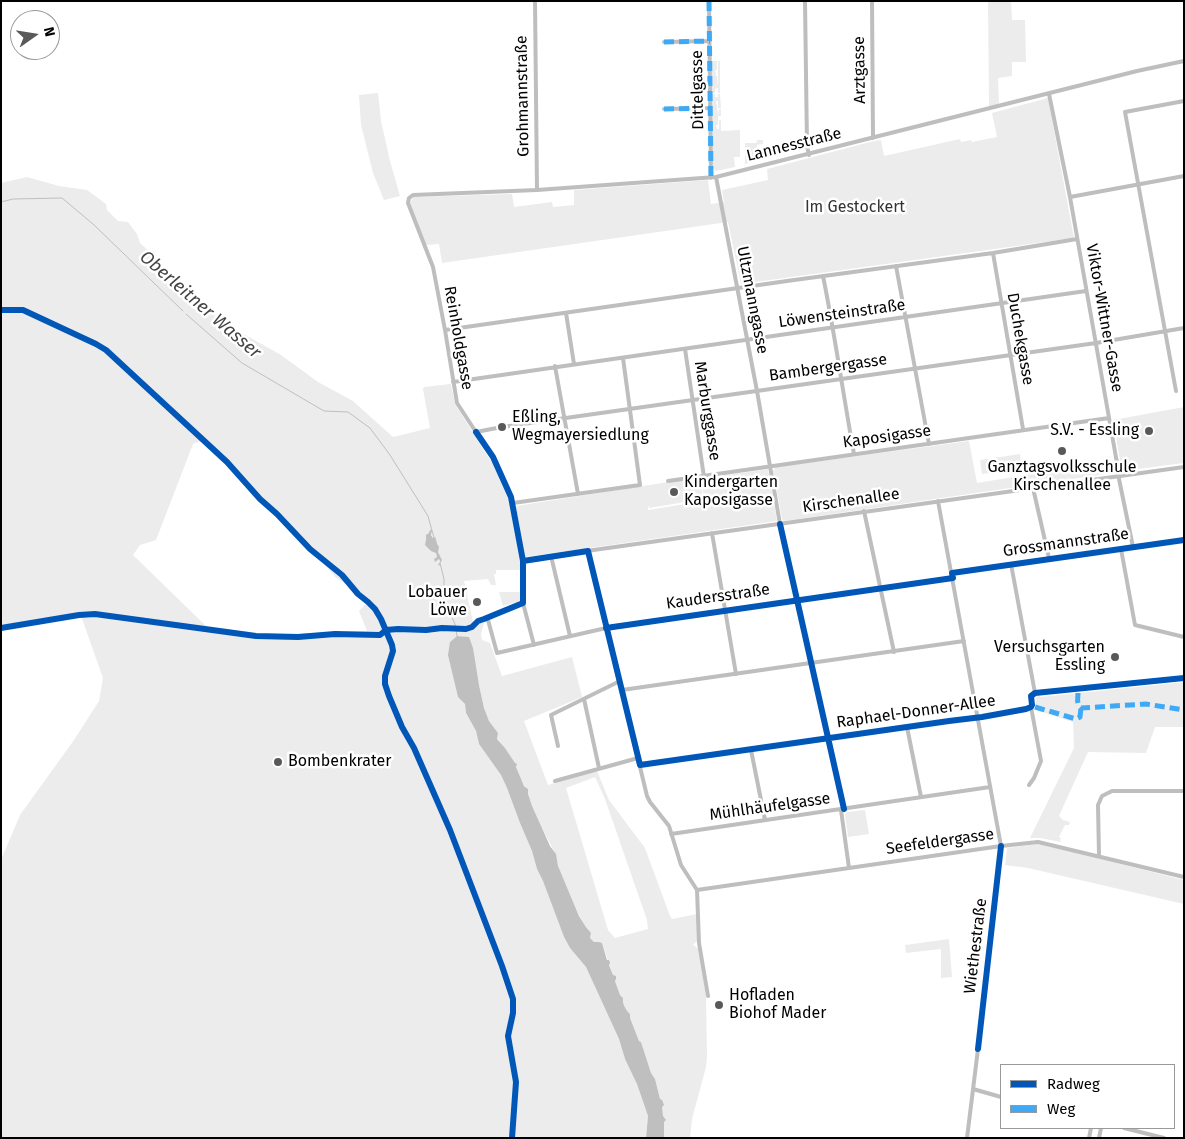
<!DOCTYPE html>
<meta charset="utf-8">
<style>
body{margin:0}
#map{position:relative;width:1185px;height:1139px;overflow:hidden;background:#fff;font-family:"Fira Sans",sans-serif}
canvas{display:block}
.frame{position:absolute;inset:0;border:2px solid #000;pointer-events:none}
.legend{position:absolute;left:1000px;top:1064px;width:175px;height:65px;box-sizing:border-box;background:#fff;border:1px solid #999;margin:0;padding:6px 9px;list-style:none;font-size:15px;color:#000}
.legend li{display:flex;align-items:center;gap:10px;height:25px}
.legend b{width:25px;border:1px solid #999}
.north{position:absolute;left:10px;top:10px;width:50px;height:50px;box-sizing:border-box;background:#fff;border:1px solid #999;border-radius:50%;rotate:77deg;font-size:14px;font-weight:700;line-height:20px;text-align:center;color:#000}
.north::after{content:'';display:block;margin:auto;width:18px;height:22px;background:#595959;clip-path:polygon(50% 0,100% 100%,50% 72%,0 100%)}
</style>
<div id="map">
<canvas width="1185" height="1139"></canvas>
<div class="frame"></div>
<ul class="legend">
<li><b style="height:6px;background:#0057b8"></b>Radweg</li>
<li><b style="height:6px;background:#3fa9f5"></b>Weg</li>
</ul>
<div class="north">N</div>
</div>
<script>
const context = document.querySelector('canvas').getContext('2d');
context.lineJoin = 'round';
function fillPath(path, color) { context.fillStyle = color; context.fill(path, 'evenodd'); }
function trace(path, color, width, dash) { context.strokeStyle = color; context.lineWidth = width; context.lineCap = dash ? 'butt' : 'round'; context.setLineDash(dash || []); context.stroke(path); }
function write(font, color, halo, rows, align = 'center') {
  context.font = font + ' "Fira Sans",sans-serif'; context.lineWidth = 5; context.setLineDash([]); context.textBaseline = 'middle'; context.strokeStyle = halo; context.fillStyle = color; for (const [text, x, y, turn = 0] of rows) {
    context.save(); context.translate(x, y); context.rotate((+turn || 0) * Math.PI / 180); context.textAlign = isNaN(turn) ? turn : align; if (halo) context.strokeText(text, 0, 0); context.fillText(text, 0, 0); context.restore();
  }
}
fillPath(new Path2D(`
 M988 1H1011L1012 20H1025L1026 62H1012V76L998 78 999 105 989 107Z
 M711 61H717V70H715L716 74H714L717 75 715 76H717L718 87V61H720V93H718V88L715 89V93H712Z
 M378 93 381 121 390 161 400 196 384 200 373 173 361 125 359 95Z
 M711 94H715V97H718V94H720L721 108H718V101H716V104L717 103 718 115 719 109H721V116H718V125H716L717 129H719V120H721V131L740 130V157H734L735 167 716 171 712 168Z
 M1048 98 1074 238 741 284 728 222 442 263 439 244 426 245 410 204 413 197 512 194 514 207 552 202 553 207 574 205V190L708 180 711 204 724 202 722 190 768 180 767 169 874 141 881 140 884 156 960 139 961 142 971 140 972 142 997 137 992 113Z
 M757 140H763V144L757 145V161L745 164V143H756Z
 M27 177 59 186 87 190 106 204 107 210 118 221 128 222 137 234 140 243 161 262 160 267 192 299 233 328 281 355 318 382 353 401 393 437 430 428 423 389 424 387 451 384 455 404 485 452 493 464 510 502 520 562V570H496V574H494L496 585H491L488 579 464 581 473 622 484 623 481 634 482 640 490 643 502 676 572 657 582 697 524 721 548 785 597 771 609 800 645 848 670 916 672 919 697 914 698 940 693 945 699 949 706 997 707 1056 706 1067 692 1119 690 1138H664L662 1107 655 1079 651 1073 641 1042 639 1041 630 1018V1014C626 1010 622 1004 623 998L620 995 602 943 594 942 590 938 591 933C581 921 575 907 569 892 566 884 561 876 558 867 557 863 557 857 555 853 547 836 527 806 528 789 521 784 519 773 515 765 511 755 504 747 497 738L498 733 489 721 484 708 469 637 457 636 450 642 454 677 458 697 465 704 466 713 476 731 479 744 501 775 507 788 520 823 532 851 537 869 543 881 564 937 570 948 586 967 619 1039 625 1059 637 1083 648 1116 646 1138H1V860L20 815 74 740 99 701 103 678 80 613 1 625V183ZM205 439 230 463 259 497 312 549 335 577 369 600 359 611 367 631 290 634H262L206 626 133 555 140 545 156 540 193 444ZM429 533H431L436 543 438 552 442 560 441 565 438 559H434L437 557 436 552 425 545ZM595 777 605 799 647 920 648 929 615 938 608 930 566 788Z
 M1184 407V463L1122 471 1113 420Z
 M969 441 977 483 1111 461 1113 473 784 521 782 519 773 471 776 467Z
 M1020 454 1022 468 982 474 980 460Z
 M768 469 777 521 527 557 524 556 516 506 700 477 703 499 649 508 648 505V510L704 501 701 479Z
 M499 592H521L520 601 503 606Z
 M1184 682V727H1155L1146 753 1088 752 1059 816 1063 820 1070 822 1069 825H1065L1059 837 1062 839H1060L1061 842 1040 838H1030L1074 748 1073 722 1036 710C1035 707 1036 700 1036 697L1038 695 1041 697Z
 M865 810 869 834 848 837 845 815 847 812Z
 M1037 844 1077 853 1184 880V904L1028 868 1005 865 1007 848Z
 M949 939 952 977 941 978V949L906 953 905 945Z`), '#ececec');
fillPath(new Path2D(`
 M430 530H432L431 535 433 538 435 537C437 541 436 543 439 547L438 552 442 560 439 566 438 565 440 562 439 559 435 562 434 559 437 557 436 553 431 551 425 545 426 540V535L429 533Z
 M457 636 469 637 473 648 479 685 484 708 489 721 498 733 497 739 505 748 515 763 517 764 516 767 524 786 528 789V794L532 806 550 846 556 854 558 866 579 916 586 927 591 933 590 938 594 942H599L602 943 607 960H609L610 963 609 965 613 975 616 976V979L615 981 620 995 623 998C622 1004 626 1010 630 1014V1018L639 1041 641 1042 651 1073 655 1079 660 1099 662 1100 664 1105 662 1107 663 1116 666 1120 664 1122V1138H646L648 1116 637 1084 625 1059 619 1039 586 967 570 948 564 937 543 881 537 869 532 851 520 823 507 788 501 775 479 744 476 731 466 713 465 704 458 697 448 655 450 642Z`), '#bfbfbf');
trace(new Path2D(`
 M1 202 13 199 62 198 93 224 183 311
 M186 314 242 363 324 411 348 412 370 428 390 455 428 516 434 538
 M440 563 444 579V600L455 624 457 636`), '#bfbfbf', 1);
trace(new Path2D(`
 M535 1 537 190
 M709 1 711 178
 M805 1 807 146 809 155
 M872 1 873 138
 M664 42 710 41
 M1049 94 1070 197 1117 463 1119 479 1133 547
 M664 109 710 108
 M716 177 757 391 780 524 844 809
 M1070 197 1184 176
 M993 253 1023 429
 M896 266 929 444
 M823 276C835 335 843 394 854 454
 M566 313 574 364
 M445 330 787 281 993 253 1077 239
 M685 349 704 477
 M555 366 578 494
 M453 382C664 350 875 323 1086 291
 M1176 391 1125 112 1184 101
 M476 432 502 427 1096 343 1184 328
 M668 481 1109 418
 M1033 488 1049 558
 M938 501 1001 846
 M513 503 640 485 623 358
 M864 511 894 652
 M712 533 736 674
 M1121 549 1135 625 1184 637
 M588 551 647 796 650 802 669 826 681 865 697 890 699 943 708 996
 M551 556 570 636
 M523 561 551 556 1184 467
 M1011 564 1035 693
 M952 573 1184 540
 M523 603 488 617V620L497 653 606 628 953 578
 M534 645 523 603V561L511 497 493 457 485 446 457 403 445 330 433 267 408 203 409 198 413 195 537 190 716 177 1137 71 1184 61
 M622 690 964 641
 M584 699 599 768
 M907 727 921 797
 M558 746 551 715 620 681
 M751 750 765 820
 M640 765 949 721 982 717 1026 709 1031 707 1032 705 1031 696 1035 693 1184 678
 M555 781 638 758
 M1029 785 1034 778 1041 761 1031 707
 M841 810 849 868
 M671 834 990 787
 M1099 856 1098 805 1102 796 1112 791H1184
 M697 890 1001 846 1038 842 1184 877
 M973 1089 1001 1097
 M1124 1128 1164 1138
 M967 1138 978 1049
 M1089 1138 1091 1128
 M1099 1138 1101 1128`), '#bebebe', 4);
trace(new Path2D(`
 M709 1 711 178
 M664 42 710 41
 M664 109 710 108
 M1078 693C1078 698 1076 704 1081 708L1146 704 1184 710
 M1035 707 1076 719 1080 717 1081 708`), '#3fa9f5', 5, [10, 5]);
trace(new Path2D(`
 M1 310H23L96 344 106 350 227 462 260 499 277 514 310 549 342 575 358 594 368 602 375 609 381 619 392 645 393 651 385 676V684L389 696 402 727 414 748 450 830 502 966 513 999V1013L508 1036 516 1082 512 1138
 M780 524 844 809
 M523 561 588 551 640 765 949 721 982 717 1026 709 1031 707 1032 705 1031 696 1035 693 1184 678
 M1 628 79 615 95 614 256 636 298 637 335 634 380 635 386 630 398 629 426 630 442 628 466 629 472 627 478 621 484 619 523 603V561L511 497 493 457 476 432
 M606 628 953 578 952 573 1184 540
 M978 1049 1001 846`), '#0057b8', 6);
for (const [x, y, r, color] of [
 [502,427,5,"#595959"],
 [1149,431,5,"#595959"],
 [1062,451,5,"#595959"],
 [674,492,5,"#595959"],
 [477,602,5,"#595959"],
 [1115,657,5,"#595959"],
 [278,762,5,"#595959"],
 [719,1005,5,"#595959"]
]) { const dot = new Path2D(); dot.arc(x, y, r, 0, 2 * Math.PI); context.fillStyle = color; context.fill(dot); trace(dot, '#fff', 2); }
write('16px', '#000', '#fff', [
 ["Arztgasse",860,70,-91],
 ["Dittelgasse",698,90,-91],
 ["Grohmannstraße",523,96,-91],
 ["Lannesstraße",794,145,-14],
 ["Ultzmanngasse",752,300,79],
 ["Löwensteinstraße",842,314,-8],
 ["Viktor-Wittner-Gasse",1104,318,80],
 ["Reinholdgasse",458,338,80],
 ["Duchekgasse",1020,339,80],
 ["Bambergergasse",828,368,-8],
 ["Marburggasse",707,411,81],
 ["Kaposigasse",887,437,-8],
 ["Kirschenallee",851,501,-8],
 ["Grossmannstraße",1066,543,-8],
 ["Kaudersstraße",718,597,-8],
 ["Raphael-Donner-Allee",916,712,-8],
 ["Mühlhäufelgasse",770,807,-8],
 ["Seefeldergasse",940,842,-8],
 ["Wiethestraße",976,946,-83]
]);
write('16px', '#333', '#fff', [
 ["Im Gestockert",855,208]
]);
write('16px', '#000', '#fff', [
 ["Eßling,",512,418],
 ["Wegmayersiedlung",512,436],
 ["S.V. - Essling",1139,431,"right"],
 ["Ganztagsvolksschule",1062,468,"center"],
 ["Kirschenallee",1062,486,"center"],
 ["Kindergarten",684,483],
 ["Kaposigasse",684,501],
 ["Lobauer",467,593,"right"],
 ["Löwe",467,611,"right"],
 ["Versuchsgarten",1105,648,"right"],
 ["Essling",1105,666,"right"],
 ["Bombenkrater",288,762],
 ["Hofladen",729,996],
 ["Biohof Mader",729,1014]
], 'left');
write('italic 18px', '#444', '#fff', [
 ["Oberleitner Wasser",200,305,41]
]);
</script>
